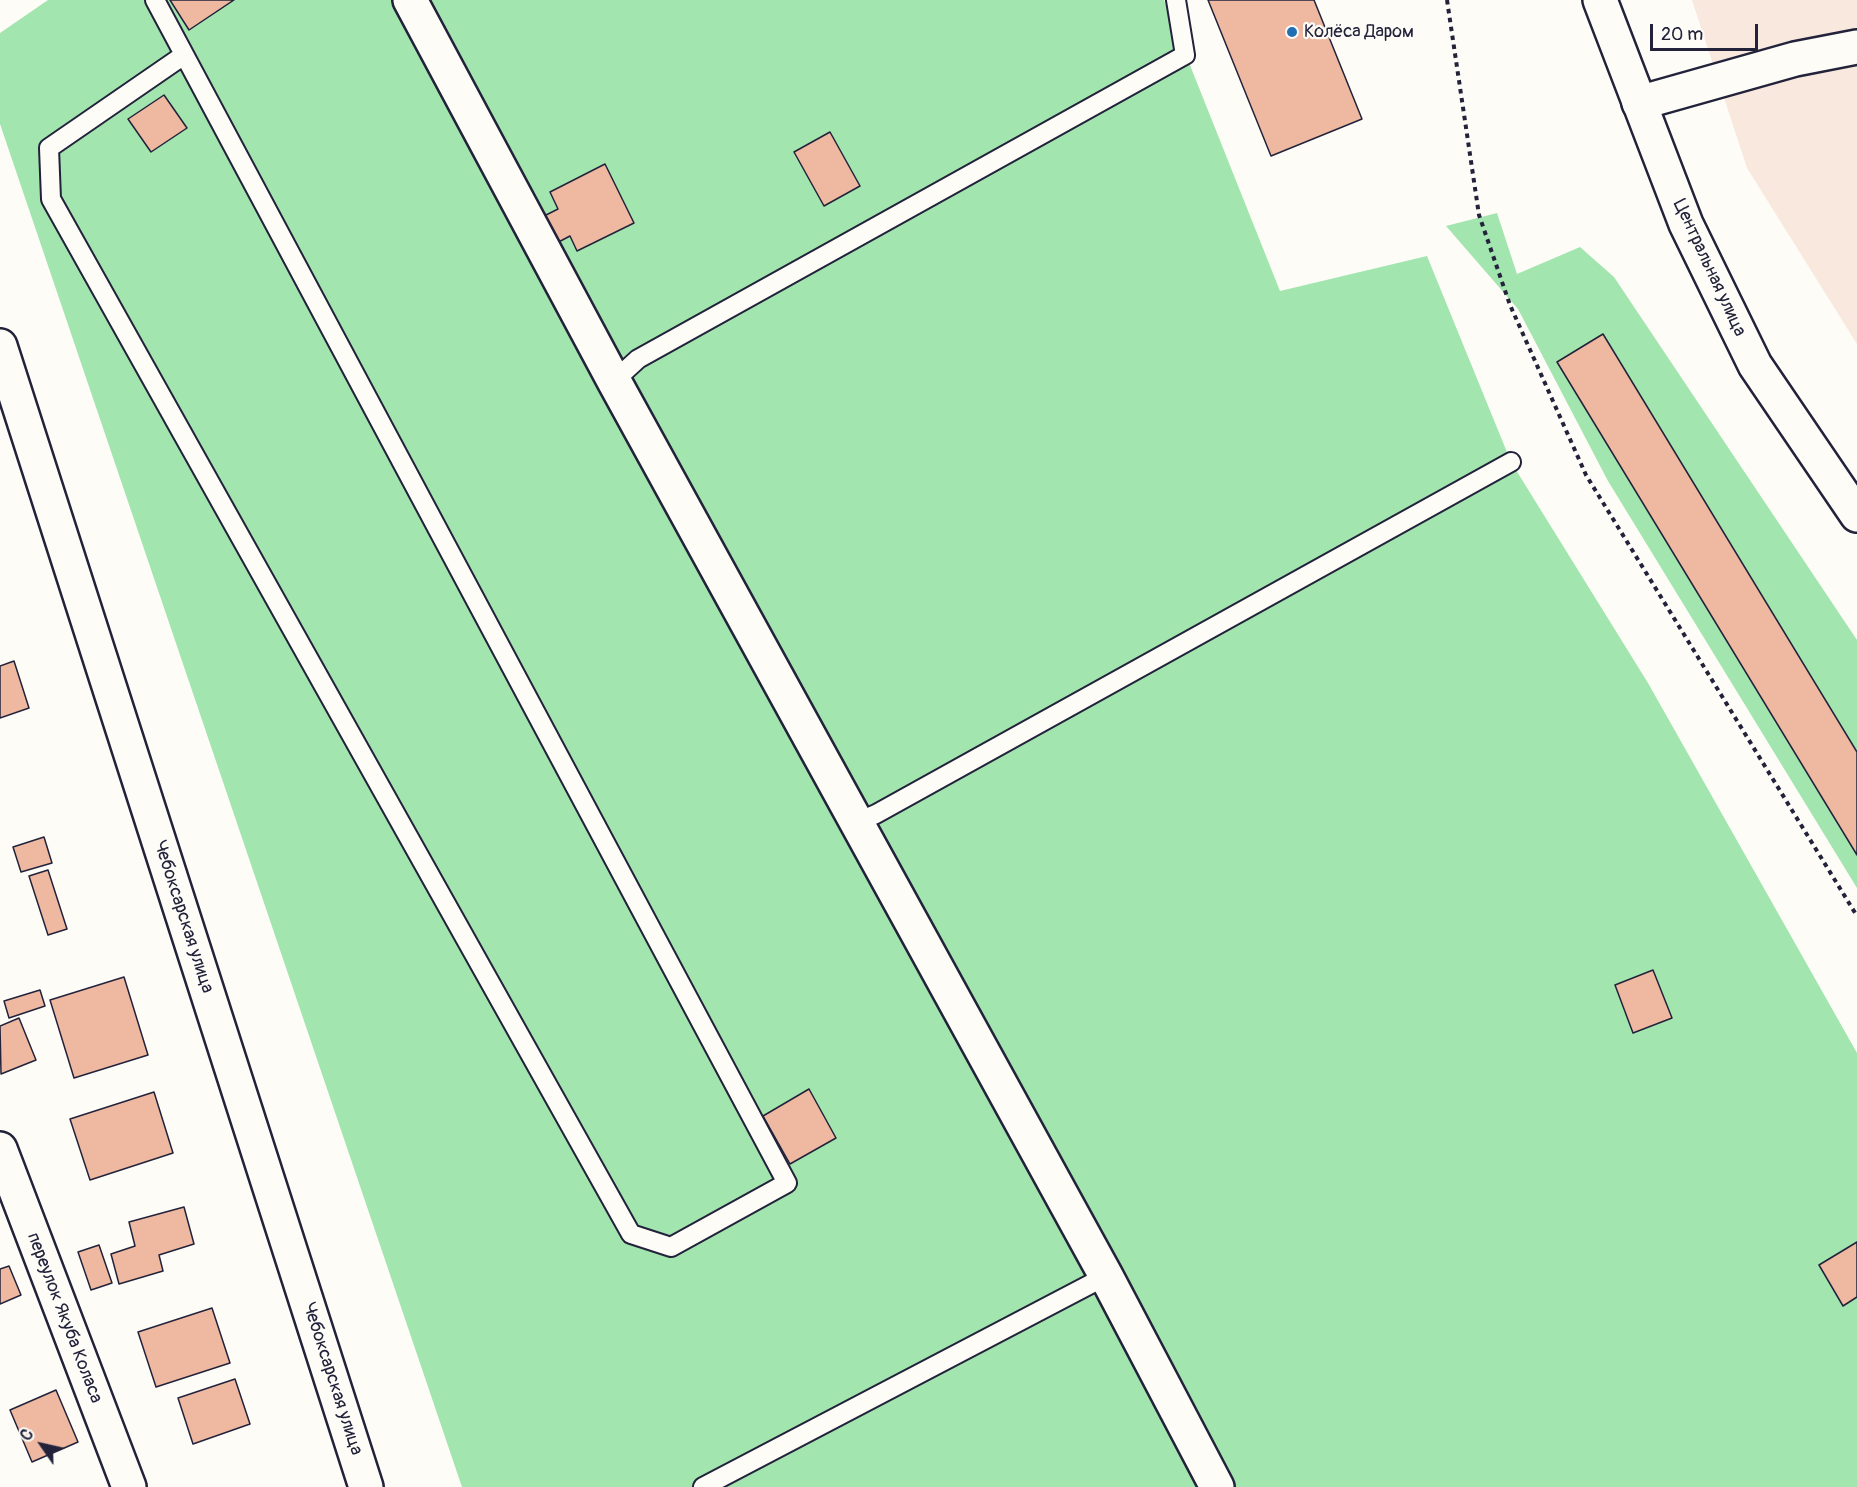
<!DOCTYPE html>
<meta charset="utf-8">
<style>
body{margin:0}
#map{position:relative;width:1857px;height:1487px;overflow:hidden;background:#fdfcf7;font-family:Pangolin,sans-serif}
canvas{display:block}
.north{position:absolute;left:12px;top:1415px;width:60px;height:60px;-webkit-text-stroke:4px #fdfcf7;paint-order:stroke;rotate:304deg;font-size:16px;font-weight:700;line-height:24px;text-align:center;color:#22223b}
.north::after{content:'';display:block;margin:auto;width:21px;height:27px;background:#22223b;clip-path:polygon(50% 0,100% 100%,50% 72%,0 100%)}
.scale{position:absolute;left:1650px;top:24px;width:108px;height:27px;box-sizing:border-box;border:3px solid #22223b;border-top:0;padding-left:8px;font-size:18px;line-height:21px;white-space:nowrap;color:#22223b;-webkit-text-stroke:4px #fdfcf7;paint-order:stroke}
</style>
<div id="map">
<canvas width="1857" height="1487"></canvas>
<div class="north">С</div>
<div class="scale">20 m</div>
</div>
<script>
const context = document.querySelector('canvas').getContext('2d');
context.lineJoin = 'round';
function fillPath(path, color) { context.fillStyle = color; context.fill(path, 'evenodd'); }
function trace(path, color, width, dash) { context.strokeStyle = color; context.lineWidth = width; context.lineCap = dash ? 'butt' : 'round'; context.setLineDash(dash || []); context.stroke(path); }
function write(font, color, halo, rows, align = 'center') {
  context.font = font + ' Pangolin,sans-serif'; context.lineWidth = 4.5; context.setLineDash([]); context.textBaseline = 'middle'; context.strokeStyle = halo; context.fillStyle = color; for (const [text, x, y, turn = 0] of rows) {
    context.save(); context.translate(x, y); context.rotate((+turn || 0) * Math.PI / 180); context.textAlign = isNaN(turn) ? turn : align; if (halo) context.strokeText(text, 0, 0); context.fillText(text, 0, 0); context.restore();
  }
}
fillPath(new Path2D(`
 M1692 0H1857V344L1747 168Z`), '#f8e8dd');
fillPath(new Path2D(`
 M48 0H1164L1280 291 1427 256 1511 462 1648 683 1857 1053V1487H462L0 124V33Z
 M1497 213 1517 274 1580 247 1614 277 1857 640V888L1608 481 1518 309 1446 226Z`), '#a3e5af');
const building = new Path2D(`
 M170 0H234L189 30Z
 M1208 0H1314L1362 119 1271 156Z
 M164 95 187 128 151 152 128 119Z
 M830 132 860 186 824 206 794 152Z
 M605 164 634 223 577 251 570 236 551 246 538 219 558 209 550 192Z
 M1603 334 1857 752V855L1557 362Z
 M14 661 29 708 0 718V666Z
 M44 837 52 863 21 872 13 847Z
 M48 870 67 929 48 935 29 876Z
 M1653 970 1672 1018 1633 1033 1615 985Z
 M124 977 148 1055 74 1078 50 1000Z
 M40 990 45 1006 9 1018 4 1001Z
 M19 1018 36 1060 1 1074 0 1026Z
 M809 1089 836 1138 790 1164 763 1116Z
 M154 1092 173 1153 90 1180 70 1119Z
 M184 1207 194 1244 159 1255 163 1271 119 1284 111 1254 135 1246 129 1222Z
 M1857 1242V1297L1843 1306 1819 1265Z
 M99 1245 112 1283 91 1290 78 1252Z
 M9 1266 21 1295 0 1304V1269Z
 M212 1308 230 1363 156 1387 138 1332Z
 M235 1379 250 1424 193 1444 178 1398Z
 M56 1390 78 1442 32 1462 10 1410Z`);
fillPath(building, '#eeb8a1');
trace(building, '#22223b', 1.5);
const lane = new Path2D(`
 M155 0 787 1183 671 1247 631 1234 51 199 49 148 184 55
 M614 381 638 359 1185 55 1176 0
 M855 823 876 814 1511 462
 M703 1487 1106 1276`);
const street = new Path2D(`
 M410 0 614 381 1106 1276 1217 1487
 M1639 103 1795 59 1857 47
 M0 346 366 1487
 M0 1149 129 1487`);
const primary = new Path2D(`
 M1600 0 1686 224 1755 365 1857 515`);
trace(lane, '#22223b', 22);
trace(street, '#22223b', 38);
trace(primary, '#22223b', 38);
trace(new Path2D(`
 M1447 0 1479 215 1510 305 1586 475 1857 916`), '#22223b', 4, [4.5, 4.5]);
trace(lane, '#fdfcf7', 18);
trace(street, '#fdfcf7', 33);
trace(primary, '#fdfcf7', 33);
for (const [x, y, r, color] of [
 [1292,32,6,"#1f6fb2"]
]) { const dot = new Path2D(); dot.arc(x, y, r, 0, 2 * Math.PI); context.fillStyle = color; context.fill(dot); trace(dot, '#fdfcf7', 2); }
write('18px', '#22223b', '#fdfcf7', [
 ["Колёса Даром",1304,32]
], 'left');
write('18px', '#22223b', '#fdfcf7', [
 ["Центральная улица",1709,268,65],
 ["Чебоксарская улица",183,917,72],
 ["переулок Якуба Коласа",64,1318,69],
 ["Чебоксарская улица",332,1379,72]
]);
</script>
